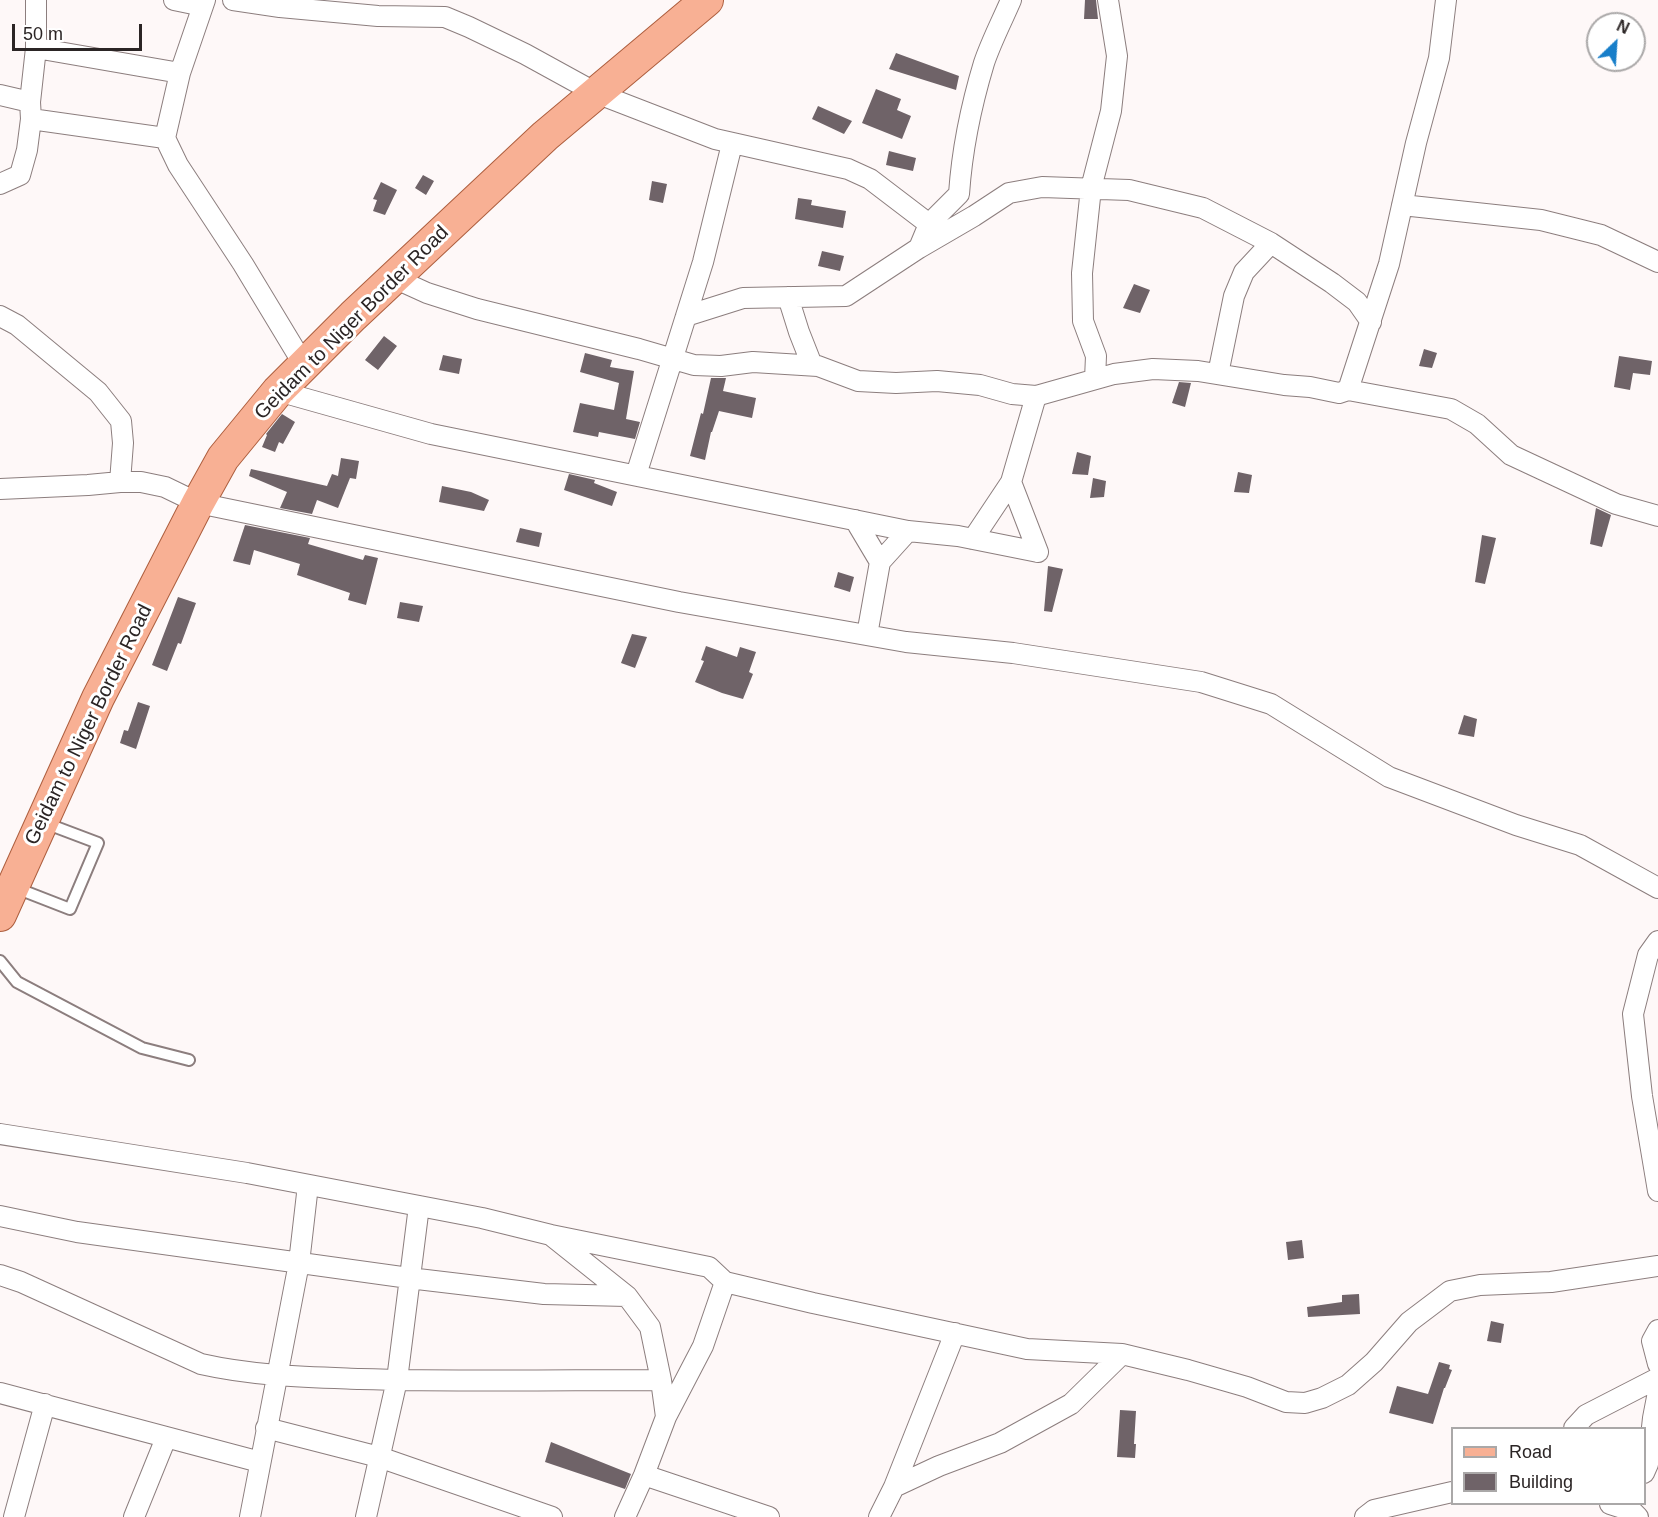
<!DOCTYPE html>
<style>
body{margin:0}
#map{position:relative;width:1658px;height:1517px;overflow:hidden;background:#fef8f8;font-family:Helvetica,sans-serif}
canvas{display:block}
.legend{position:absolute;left:1451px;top:1427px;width:195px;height:78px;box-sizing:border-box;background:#fff;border:2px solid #aaa8a8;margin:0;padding:8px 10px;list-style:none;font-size:18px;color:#2b2525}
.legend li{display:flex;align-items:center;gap:12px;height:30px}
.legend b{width:30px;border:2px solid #aaa8a8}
.north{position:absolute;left:1586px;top:12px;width:60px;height:60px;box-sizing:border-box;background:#fff;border:2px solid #aaa8a8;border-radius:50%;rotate:25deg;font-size:16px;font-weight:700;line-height:24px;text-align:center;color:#2b2525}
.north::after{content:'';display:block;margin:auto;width:21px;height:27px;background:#177ec9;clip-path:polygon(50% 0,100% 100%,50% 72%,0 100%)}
.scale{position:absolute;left:12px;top:24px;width:130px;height:27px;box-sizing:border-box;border:3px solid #2b2525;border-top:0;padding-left:8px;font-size:18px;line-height:21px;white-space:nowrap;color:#2b2525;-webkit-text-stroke:4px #fff;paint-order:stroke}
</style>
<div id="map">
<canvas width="1658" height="1517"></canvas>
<ul class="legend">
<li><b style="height:8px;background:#f8b094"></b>Road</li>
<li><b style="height:16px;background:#6f6368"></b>Building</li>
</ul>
<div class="north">N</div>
<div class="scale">50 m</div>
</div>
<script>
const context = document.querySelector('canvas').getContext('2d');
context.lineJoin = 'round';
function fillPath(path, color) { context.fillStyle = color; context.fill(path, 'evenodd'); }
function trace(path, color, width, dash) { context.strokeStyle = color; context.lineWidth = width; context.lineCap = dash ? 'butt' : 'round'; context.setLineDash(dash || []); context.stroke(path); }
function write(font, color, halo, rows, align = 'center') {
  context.font = font + ' Helvetica,sans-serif'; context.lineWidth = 6; context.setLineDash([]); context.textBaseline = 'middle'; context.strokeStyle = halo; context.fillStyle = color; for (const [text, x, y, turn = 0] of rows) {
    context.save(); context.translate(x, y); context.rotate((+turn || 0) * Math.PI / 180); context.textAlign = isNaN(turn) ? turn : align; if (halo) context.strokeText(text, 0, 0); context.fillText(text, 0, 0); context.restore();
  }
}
fillPath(new Path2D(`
 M1085 0H1096L1098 19H1084Z
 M896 53 959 76 956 90 889 69Z
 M876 89 901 99 897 110 911 116 902 139 862 123Z
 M818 106 852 121 844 134 812 119Z
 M889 151 916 158 913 171 886 165Z
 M423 175 434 181 426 195 415 188Z
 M652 181 667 184 663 203 649 200Z
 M381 182 397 190 385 215 373 211 377 200 373 199Z
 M798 198 812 200 811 205 846 211 843 228 795 219Z
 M822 251 844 256 840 271 818 266Z
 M1134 284 1150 290 1140 313 1123 308Z
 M384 336 397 346 378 370 365 360Z
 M1424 349 1437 353 1432 368 1419 366Z
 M585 353 612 360 610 367 634 371 626 419 640 422 635 439 599 432 598 437 573 432 580 403 614 410 619 383 580 372Z
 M443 355 462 359 459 374 439 370Z
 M1619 356 1652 361 1650 375 1633 373 1630 390 1614 387Z
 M711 378H726L723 391 756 398 752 418 719 411 712 432H711L705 460 690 456 701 413 703 414Z
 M1179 382 1191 383 1185 407 1172 403Z
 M282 414 295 422 283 444 279 442 275 452 262 447 267 435 266 434Z
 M1077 452 1091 456 1088 475 1072 474Z
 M341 458 359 461 356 479 350 478 338 508 317 500 312 514 280 508 287 492 249 476 251 469 327 486 332 474 338 476Z
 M1238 472 1252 475 1249 493 1234 492Z
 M569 474 595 480 594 483 617 492 612 506 564 490Z
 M1093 478 1106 481 1104 497 1090 498Z
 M442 486 471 492 489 500 484 511 439 502Z
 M1596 508 1611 515 1602 547 1590 544Z
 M245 525 310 538 308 544 363 560 365 555 378 558 366 605 348 600 350 593 297 575 300 564 254 550 250 565 233 561Z
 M520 528 542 533 539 547 516 542Z
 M1482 535 1496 538 1485 584 1475 582Z
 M1048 566 1063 569 1052 612 1044 611Z
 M838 572 854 577 850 592 834 587Z
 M178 597 196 603 181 644 178 643 167 671 152 665Z
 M400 602 423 606 419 622 397 618Z
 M632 634 647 637 635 668 621 663Z
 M706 646 737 657 740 647 756 652 749 672 753 674 743 699 722 693 695 682 704 661 701 660Z
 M138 702 150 706 136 749 120 743 124 730 128 731Z
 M1464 715 1477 719 1474 737 1458 734Z
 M1302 1240 1304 1258 1288 1260 1286 1242Z
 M1359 1294 1360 1314 1308 1317 1307 1307 1342 1302V1295Z
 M1491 1321 1504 1324 1501 1343 1487 1341Z
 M1439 1362 1450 1365 1449 1369 1452 1370 1445 1388H1444L1433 1424 1389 1413 1397 1386 1428 1394Z
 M1120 1410 1136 1411 1134 1444H1136L1135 1458 1117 1457Z
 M551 1442 631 1474 625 1489 545 1462Z`), '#6f6368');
const lane = new Path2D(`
 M16 888 70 909 98 843 45 823
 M0 961 17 982 142 1048 189 1060`);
const street = new Path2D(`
 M174 0 203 6
 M205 0 180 73 165 138 178 165 243 264 304 365
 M233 0 280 7 378 16 445 17 469 27 525 54 596 93 715 139 848 169 870 179 929 224
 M36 48 180 73
 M0 95 30 102
 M31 119 165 138
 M0 184 20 175 27 150 31 119 30 102 36 48V0
 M1402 205 1541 220 1601 235 1658 262
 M919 248 974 216 1009 193 1042 187 1129 190 1203 208 1271 243 1332 283 1357 302 1371 322
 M394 278 427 293 477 309 639 349 694 365 721 366 753 362 818 366 858 381 896 383 937 381 980 385 1012 394 1036 396 1114 374 1153 369 1198 371 1284 385 1310 387 1339 393 1348 390 1451 409 1477 424 1511 455 1616 504 1658 516
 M788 297 799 332 812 365
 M0 316 17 325 98 392 121 421 123 443 120 482
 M686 316 743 298 846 296 919 248 929 224 959 194C962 150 971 106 984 63 991 42 1002 21 1011 0
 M1218 374 1234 296 1244 272 1271 243
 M1095 379 1096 356 1083 321 1082 273 1091 188 1111 111 1117 56 1108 0
 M1348 390 1389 264 1416 143 1439 58 1446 0
 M278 391 431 434 908 531 958 536 1038 552
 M636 475 703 262 732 144
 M1011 482 1038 552
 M0 489 88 485 120 482H141L165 487 198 503 679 602 906 642 1013 653 1201 682 1271 704 1389 777 1516 825 1580 845 1658 888
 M855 520 880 562
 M973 539 1011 482 1036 396
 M867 635 880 562 908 531
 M1658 941 1648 955 1633 1014 1642 1096 1658 1191
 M0 1134 247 1173 482 1218 551 1235 709 1267 725 1282 813 1303 1027 1349 1122 1354 1188 1370 1247 1387 1286 1402 1305 1403 1322 1398 1348 1385 1374 1362 1409 1322 1450 1291 1480 1285 1551 1282 1658 1266
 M0 1216 77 1232 409 1278 544 1294 627 1296
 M553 1237 627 1296 650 1327 661 1380 666 1417
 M0 1275 21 1282 201 1364C254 1376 307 1377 360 1379 460 1382 561 1380 661 1380
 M1658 1330 1652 1341 1658 1364
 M0 1393 260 1462
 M266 1428 379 1457 552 1517
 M1574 1428 1586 1415 1658 1378
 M1644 1473 1648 1464 1653 1418 1658 1392
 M644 1475 769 1517
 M894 1487 939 1466 1000 1443 1071 1404 1122 1354
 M1610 1504 1632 1511 1638 1517
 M14 1517 45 1404
 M134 1517 166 1438
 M250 1517 299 1263 308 1185
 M366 1517 397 1380 419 1206
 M625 1517 644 1475 666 1417 703 1346 725 1282
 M879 1517 894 1487 955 1333
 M1365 1517 1374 1510 1452 1492`);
const primary = new Path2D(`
 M0 915 98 698 198 503 223 458 278 391 353 316 545 136 707 0`);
trace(lane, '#8c7e7e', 14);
trace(street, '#8c7e7e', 22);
trace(primary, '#ad5e3e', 34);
trace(lane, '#fff', 10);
trace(street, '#fff', 20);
trace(primary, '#f8b094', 32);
write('20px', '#2b2525', '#fff', [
 ["Geidam to Niger Border Road",352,323,-45],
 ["Geidam to Niger Border Road",89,725,-64]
]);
</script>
